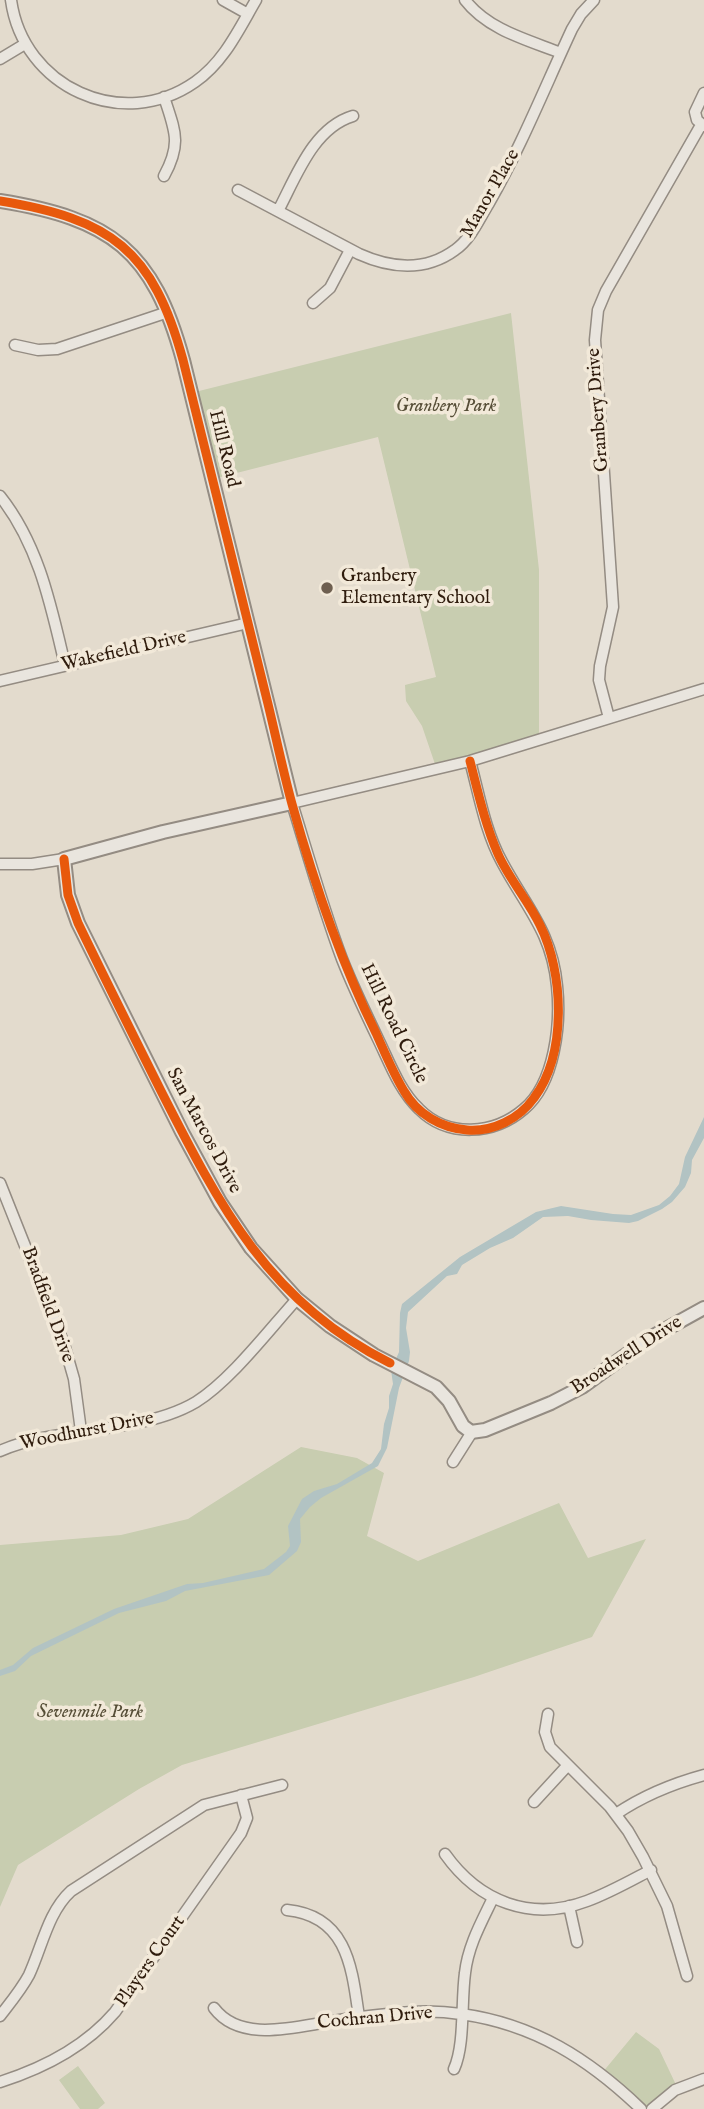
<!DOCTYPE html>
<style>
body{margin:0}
canvas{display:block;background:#e3dbcd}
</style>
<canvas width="704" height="2109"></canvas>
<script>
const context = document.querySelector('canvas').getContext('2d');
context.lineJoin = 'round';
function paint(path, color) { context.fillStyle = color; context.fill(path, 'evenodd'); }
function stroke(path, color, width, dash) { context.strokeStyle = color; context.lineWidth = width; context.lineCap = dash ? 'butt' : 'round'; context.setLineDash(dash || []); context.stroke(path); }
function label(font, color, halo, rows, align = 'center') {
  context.font = font + ' "IM FELL English",serif'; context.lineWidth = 7; context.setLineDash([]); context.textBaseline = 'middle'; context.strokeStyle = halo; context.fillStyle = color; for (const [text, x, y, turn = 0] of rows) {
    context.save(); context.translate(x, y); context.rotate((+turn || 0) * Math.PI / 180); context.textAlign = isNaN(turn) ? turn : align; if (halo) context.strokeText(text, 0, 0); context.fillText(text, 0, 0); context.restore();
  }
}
paint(new Path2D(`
 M511,313L539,570V740L437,770L422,726L406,701L405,685L436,677L378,437L213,479L191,393Z
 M301,1447L357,1458L384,1473L367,1536L418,1561L559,1503L588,1558L646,1539L592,1637L474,1677L182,1765L139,1789L18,1865L0,1907V1545L121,1535L188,1519Z
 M636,2032L659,2049L678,2089L652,2109H641L602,2073Z
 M78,2066L105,2103L98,2109H80L59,2080Z`), '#c8cdb0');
paint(new Path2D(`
 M704,1117V1138L692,1160L691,1173L685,1187L672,1202L662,1209L638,1221L629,1223L591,1220L568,1216L543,1217L513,1238L490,1248L462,1265L457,1274L447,1276L408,1312L406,1328L410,1352L409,1361L399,1388L387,1448L378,1466L321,1498L310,1507L300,1519L301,1542L297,1551L269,1575L185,1591L166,1601L119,1613L31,1656L15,1671L0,1676V1670L13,1665L33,1648L114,1609L187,1584L203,1583L264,1569L286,1552L290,1546L288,1526L302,1499L314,1491L337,1484L372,1463L381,1449L384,1424L389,1408V1396L393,1384L391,1370L399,1352L400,1313L402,1304L460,1257L536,1212L561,1206L613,1214L631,1215L659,1205L670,1196L679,1184L685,1157Z`), '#b2c3c3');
const minor = new Path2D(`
 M11,0C23,87 122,133 195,82C224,62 239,29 256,0
 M223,0L248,14
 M465,0C488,30 528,40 561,53
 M0,59L25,44
 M704,93L695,112L697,120L704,126
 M164,97C175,131 182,143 164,176
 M238,190L359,254C390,268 425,272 455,250C471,239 479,219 489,203C521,147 545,87 572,29L581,14L594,0
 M278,211C296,177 313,128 353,116
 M313,303L330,288L350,250
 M15,345L38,350L57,349L168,312
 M0,496C39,545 51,606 65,665
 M0,681L248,623
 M609,718L599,680L600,666L613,607L595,340L598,310L606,291L701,125
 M470,761C479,794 485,831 502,862C526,907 552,932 557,986C561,1024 555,1083 524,1109C494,1135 448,1138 419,1109C400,1091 390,1064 379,1041C366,1014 353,987 342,959C323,908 308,855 292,803L470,761L704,689
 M0,864H32L64,859
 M0,1183L64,1344L74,1379L81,1431
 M0,1451C42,1433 87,1433 131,1424C153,1420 176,1414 196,1402C231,1380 268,1331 297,1299
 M453,1462L472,1432
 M548,1714L545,1732L550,1747L610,1807L628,1831L643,1857L667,1906L687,1976
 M534,1802L568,1765
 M616,1814C644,1795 671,1784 704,1775
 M445,1854C479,1902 531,1922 587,1901C609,1893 630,1881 651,1870
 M569,1906L577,1942
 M287,1910C348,1916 352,1969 359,2017
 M214,2008C241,2044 297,2026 334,2021C355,2017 376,2015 398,2013C418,2011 441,2011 461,2014C534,2024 589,2059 641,2109
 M0,2016C10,2003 21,1990 29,1975C42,1947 48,1912 71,1891L204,1805L282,1785
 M454,2069C465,2045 461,2002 465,1973C468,1946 481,1923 493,1898
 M0,2082C44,2068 85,2047 115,2012L241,1833L247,1818L241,1795
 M652,2109L675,2090L704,2079`);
const tertiary = new Path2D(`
 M0,201C111,219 153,250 183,360L292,803L163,832L64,859L68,895L78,923L182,1132L220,1202L251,1248L297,1299L330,1326L374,1355L436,1387L449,1401L463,1426L471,1432L485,1430L551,1403L582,1387L648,1339L704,1308`);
stroke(minor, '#948c83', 13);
stroke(tertiary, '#948c83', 16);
stroke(minor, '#e9e5de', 10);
stroke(tertiary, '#e9e5de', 12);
stroke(new Path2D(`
 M0,201C111,219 153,250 183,360C211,475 240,589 268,704C276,737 283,771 292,804C314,883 340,960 376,1033C385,1053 393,1073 404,1091C417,1114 441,1128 467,1130C493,1132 519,1119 534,1098C567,1054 564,973 540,925C528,900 509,879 498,854C485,824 478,792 470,761
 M64,859L68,895L78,923C105,979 133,1035 161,1091C219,1205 269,1303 390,1363`), '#e8590c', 9);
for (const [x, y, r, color] of [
 [327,588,7,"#6e5f50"]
]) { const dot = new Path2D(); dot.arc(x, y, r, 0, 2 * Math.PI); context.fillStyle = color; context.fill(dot); stroke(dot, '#f2e9d9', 2.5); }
label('19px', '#2f1c0d', '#f2e9d9', [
 ["Manor Place",491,194,-60],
 ["Granbery Drive",599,410,-94],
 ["Hill Road",223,449,76],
 ["Wakefield Drive",124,652,-13],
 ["Hill Road Circle",393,1024,64],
 ["San Marcos Drive",203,1131,62],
 ["Bradfield Drive",47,1305,70],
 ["Broadwell Drive",627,1356,-33],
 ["Woodhurst Drive",87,1432,-11],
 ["Players Court",151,1962,-55],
 ["Cochran Drive",375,2019,-5]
]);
label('italic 19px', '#564e37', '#f2e9d9', [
 ["Granbery Park",446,407],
 ["Sevenmile Park",90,1713]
]);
label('19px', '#2f1c0d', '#f2e9d9', [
 ["Granbery",341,577],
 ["Elementary School",341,599]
], 'left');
</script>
